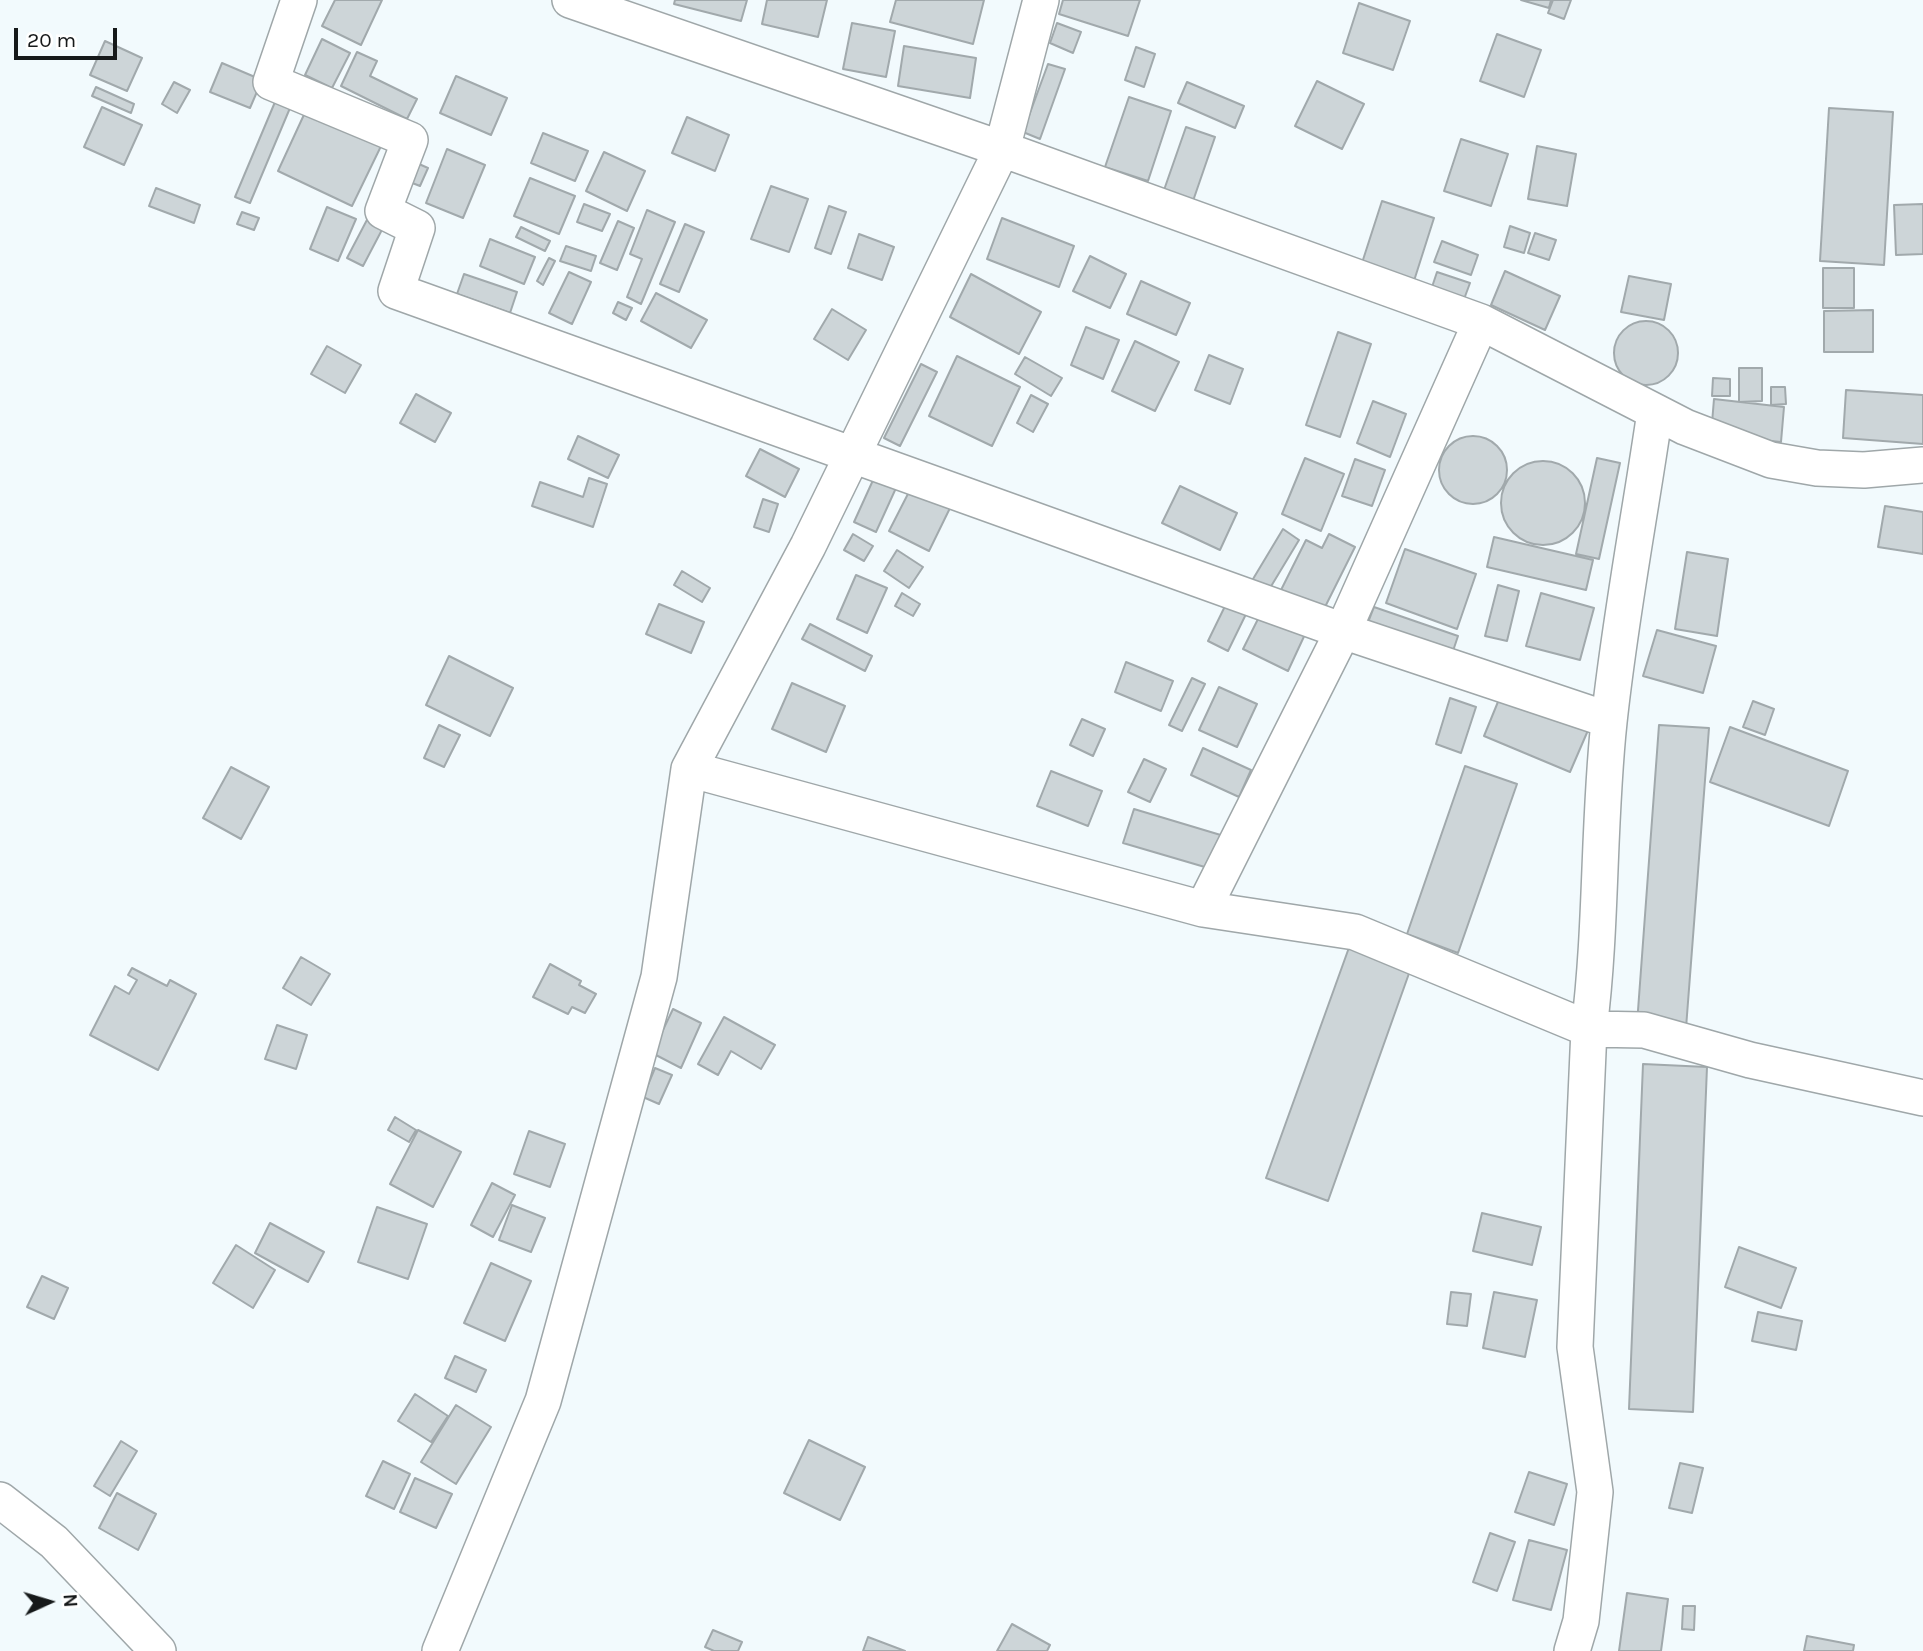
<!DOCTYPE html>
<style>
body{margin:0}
#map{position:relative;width:1923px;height:1651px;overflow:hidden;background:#f2fafd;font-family:Karla,sans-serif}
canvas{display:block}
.north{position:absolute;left:14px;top:1567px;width:70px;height:70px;-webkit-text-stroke:5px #fff;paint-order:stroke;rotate:86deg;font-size:19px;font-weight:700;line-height:28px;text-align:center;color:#16191a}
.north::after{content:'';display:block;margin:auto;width:24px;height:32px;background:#16191a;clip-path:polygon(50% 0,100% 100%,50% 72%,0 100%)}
.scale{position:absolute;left:14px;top:28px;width:103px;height:32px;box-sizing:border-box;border:4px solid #16191a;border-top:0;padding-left:9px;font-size:21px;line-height:24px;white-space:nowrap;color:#16191a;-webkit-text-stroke:5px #fff;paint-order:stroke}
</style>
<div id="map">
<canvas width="1923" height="1651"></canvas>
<div class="north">N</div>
<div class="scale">20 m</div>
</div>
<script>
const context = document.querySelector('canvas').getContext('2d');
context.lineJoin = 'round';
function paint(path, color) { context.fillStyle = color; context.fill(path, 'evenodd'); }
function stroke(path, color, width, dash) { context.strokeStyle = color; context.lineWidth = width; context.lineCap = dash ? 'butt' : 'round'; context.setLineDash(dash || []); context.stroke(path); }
const building = new Path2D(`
 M335,0H382L361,45L322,26Z
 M675,0H747L741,21L674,4Z
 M767,0H827L818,37L762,24Z
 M896,0H984L973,44L890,22Z
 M1063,0H1140L1128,36L1059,14Z
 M1521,0H1551L1549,8Z
 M1553,0H1571L1564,19L1548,13Z
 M1359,3L1410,21L1393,70L1343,53Z
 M852,23L895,31L886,77L843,69Z
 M1057,23L1081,32L1073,53L1050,43Z
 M1497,34L1541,50L1524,97L1480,81Z
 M322,39L350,53L332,88L305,75Z
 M105,41L142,58L127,91L90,75Z
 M904,46L976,58L970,98L898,86Z
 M1136,47L1155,54L1144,87L1125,80Z
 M357,52L377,61L370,76L417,99L407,119L341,86Z
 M222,63L262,80L250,108L210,92Z
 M1048,64L1065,69L1040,139L1023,132Z
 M456,76L507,98L491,135L440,113Z
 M1317,81L1364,104L1342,149L1295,126Z
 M174,82L190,90L177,113L162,104Z
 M1187,82L1244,106L1235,128L1178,103Z
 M96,87L134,104L131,113L92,96Z
 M1129,97L1171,111L1148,181L1105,167Z
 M275,102L290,108L250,203L235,197Z
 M308,106L383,142L352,206L278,171Z
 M102,107L142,125L124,165L84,147Z
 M1829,108L1893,112L1884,265L1820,261Z
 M687,117L729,135L715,171L672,153Z
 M1186,127L1215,137L1193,201L1164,190Z
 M543,133L588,151L575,181L531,163Z
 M1461,139L1508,154L1491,206L1444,191Z
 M1537,146L1576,154L1567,206L1528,199Z
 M447,149L485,165L463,218L426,203Z
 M604,152L645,171L627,211L586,191Z
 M410,160L428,168L420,186L402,179Z
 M530,178L575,196L559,234L514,216Z
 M771,186L808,199L789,252L751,239Z
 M156,188L200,205L194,223L149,206Z
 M1382,201L1434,218L1413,284L1361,266Z
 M584,204L610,214L602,231L577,222Z
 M1923,204V254L1896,255L1894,205Z
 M829,206L846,212L831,254L815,248Z
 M327,207L356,219L338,261L310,249Z
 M647,210L675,222L641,304L627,297L642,259L630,254Z
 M242,212L259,218L254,230L237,224Z
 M369,216L385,224L363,266L347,258Z
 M1002,218L1074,246L1059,287L987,259Z
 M618,221L634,228L617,270L600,263Z
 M685,224L704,232L679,292L660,284Z
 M1510,226L1530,233L1524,253L1504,247Z
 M521,227L550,241L545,251L516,237Z
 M1535,233L1556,240L1549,260L1528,253Z
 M859,234L894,247L882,280L848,268Z
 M490,239L535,257L524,284L480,266Z
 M1442,241L1478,255L1471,275L1434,262Z
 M566,246L596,256L591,271L560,261Z
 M1090,256L1126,274L1110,308L1073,291Z
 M549,258L555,261L543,285L537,281Z
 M1823,268H1854V308H1823Z
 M1505,271L1560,296L1545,330L1491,305Z
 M569,272L591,282L572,324L549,313Z
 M1437,272L1470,283L1460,310L1428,299Z
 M464,274L517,292L510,313L457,294Z
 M971,274L1041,312L1019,354L950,317Z
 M1629,276L1671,284L1664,320L1621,312Z
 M1141,281L1190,303L1176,335L1127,314Z
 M656,293L707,320L691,348L641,321Z
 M618,302L632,308L626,320L613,313Z
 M832,309L866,330L848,360L814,339Z
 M1873,310V352H1824V311Z
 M1614 353a32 32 0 1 1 64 0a32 32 0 1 1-64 0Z
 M1086,327L1119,340L1103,379L1071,365Z
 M1338,332L1371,344L1340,437L1306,425Z
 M1135,341L1179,362L1155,411L1112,391Z
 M327,346L361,365L345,393L311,374Z
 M1209,355L1243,369L1230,404L1195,390Z
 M957,356L1020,387L992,446L929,416Z
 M1025,357L1062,378L1051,396L1015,374Z
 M921,364L937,372L900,446L884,438Z
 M1739,368H1762V401L1739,402Z
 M1713,378L1730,379V396H1712Z
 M1771,387H1785L1786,404L1771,405Z
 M1846,390L1923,395V444L1843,438Z
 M416,394L451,413L435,442L400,423Z
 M1031,395L1048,404L1033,432L1017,423Z
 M1714,399L1784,407L1781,442L1711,435Z
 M1373,401L1406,414L1390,457L1357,443Z
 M578,436L619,455L608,478L568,459Z
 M1439 470a34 34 0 1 1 68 0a34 34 0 1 1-68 0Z
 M760,449L799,469L785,497L746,476Z
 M1305,458L1344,474L1321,531L1282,514Z
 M1597,458L1620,463L1599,559L1576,554Z
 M1355,459L1385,470L1372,506L1342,496Z
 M1501 503a42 42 0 1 1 84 0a42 42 0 1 1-84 0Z
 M589,478L607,484L593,527L532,506L540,482L583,497Z
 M874,478L896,488L876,532L854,522Z
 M912,486L951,506L929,551L889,531Z
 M1180,486L1237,513L1220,550L1162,523Z
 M763,499L778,504L769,532L754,527Z
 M1885,506L1923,512V554L1878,547Z
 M1283,529L1299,540L1267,593L1250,584Z
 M853,534L873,546L864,561L844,550Z
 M1329,534L1355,547L1322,613L1280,592L1306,540L1322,548Z
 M1494,537L1593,560L1586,590L1487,567Z
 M1405,549L1476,574L1457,629L1386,603Z
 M897,550L923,567L909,588L884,571Z
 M1687,552L1728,559L1717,636L1675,629Z
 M682,571L710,588L702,602L674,585Z
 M856,575L887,588L867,633L837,619Z
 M1498,585L1519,591L1507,641L1485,636Z
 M902,593L920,604L913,616L895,606Z
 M1541,593L1594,608L1580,660L1526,646Z
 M1228,600L1248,610L1228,651L1208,641Z
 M659,604L704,622L691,653L646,634Z
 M1374,607L1458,636L1449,663L1364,633Z
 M1263,609L1307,630L1288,671L1243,649Z
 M810,624L872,656L865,671L802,639Z
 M1657,630L1716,646L1703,693L1643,676Z
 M449,656L513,688L490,736L426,705Z
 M1126,662L1173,681L1161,711L1115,692Z
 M1192,678L1205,684L1182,731L1169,725Z
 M792,683L845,706L826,752L772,729Z
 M1219,687L1257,704L1237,747L1199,730Z
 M1502,692L1589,728L1570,772L1484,736Z
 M1450,698L1476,707L1461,753L1436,744Z
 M1753,701L1774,709L1765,735L1743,727Z
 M1082,719L1105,729L1093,756L1070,745Z
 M439,725L460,735L444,767L424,758Z
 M1659,725L1709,728L1686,1028L1637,1024Z
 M1730,727L1848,771L1829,826L1710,782Z
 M1203,748L1251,770L1239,797L1191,775Z
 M1144,759L1166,769L1150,802L1128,792Z
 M1465,766L1517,784L1458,953L1407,934Z
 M231,767L269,787L241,839L203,818Z
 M1051,771L1102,791L1088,826L1037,806Z
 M1134,809L1224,836L1215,870L1123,843Z
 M1351,942L1412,965L1328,1201L1266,1178Z
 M301,957L330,974L311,1005L283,988Z
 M550,964L581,981L579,985L596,994L585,1013L572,1007L568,1014L533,997Z
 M132,968L167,986L170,980L196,994L158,1070L90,1035L115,986L129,994L137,980L128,975Z
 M673,1009L701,1023L681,1068L652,1053Z
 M724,1017L775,1045L761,1069L731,1051L718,1075L698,1064Z
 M277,1025L307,1035L296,1069L265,1059Z
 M1643,1064L1707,1067L1693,1412L1629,1409Z
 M655,1068L672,1075L659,1104L643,1097Z
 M395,1117L416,1130L409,1142L388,1130Z
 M418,1130L461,1152L433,1207L390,1184Z
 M529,1131L565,1144L550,1187L514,1174Z
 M492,1183L515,1195L493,1237L471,1225Z
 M512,1205L545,1218L531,1252L499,1240Z
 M377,1207L427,1224L408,1279L358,1262Z
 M1482,1213L1541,1227L1532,1265L1473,1251Z
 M270,1223L324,1252L308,1282L255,1253Z
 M236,1245L275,1270L253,1308L213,1283Z
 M1739,1247L1796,1268L1781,1308L1725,1287Z
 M491,1263L531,1281L505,1341L464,1323Z
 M42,1276L68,1288L54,1319L27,1307Z
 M1451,1292L1471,1294L1467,1326L1447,1324Z
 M1494,1292L1537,1300L1525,1357L1483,1348Z
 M1758,1312L1802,1321L1796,1350L1752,1341Z
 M455,1356L486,1370L476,1392L445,1378Z
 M415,1394L448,1416L431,1442L398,1421Z
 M456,1405L491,1427L456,1484L421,1462Z
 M809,1440L865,1467L840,1520L784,1493Z
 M121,1441L137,1451L110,1496L94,1486Z
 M383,1461L410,1474L394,1509L366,1496Z
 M1680,1463L1703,1468L1692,1513L1669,1508Z
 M1529,1472L1567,1484L1554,1525L1515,1512Z
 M415,1478L452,1494L436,1528L400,1512Z
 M117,1493L156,1514L138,1550L99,1528Z
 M1490,1533L1515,1542L1497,1591L1473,1582Z
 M1529,1540L1567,1550L1551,1610L1513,1600Z
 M1627,1593L1668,1599L1661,1651H1619Z
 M1683,1606H1695L1694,1630L1682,1629Z
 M1012,1624L1050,1645L1047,1651H997Z
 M713,1630L742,1642L738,1651H714L705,1647Z
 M1807,1636L1854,1645L1853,1651H1804Z
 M868,1637L905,1651H863Z`);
paint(building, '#cdd5d8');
stroke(building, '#a1a9ac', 2);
const street = new Path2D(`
 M299,0L271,82L410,140L383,211L417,228L396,291L1343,631L1609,720
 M570,0L1002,149L1481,322L1685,427L1771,460L1817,468L1864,470L1923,465
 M1655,412C1640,515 1620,618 1609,722C1598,824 1602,927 1589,1029L1644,1030L1750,1060L1923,1098
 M689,769L1203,909L1355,932L1589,1029L1575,1347L1595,1492L1581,1621L1572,1651
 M1203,909L1343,631L1481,322
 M0,1500L54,1542L158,1651
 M440,1651L543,1401L659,977L689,769L808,546L1002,149L1041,0`);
stroke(street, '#9fa7a9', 38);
stroke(street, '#fff', 35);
</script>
